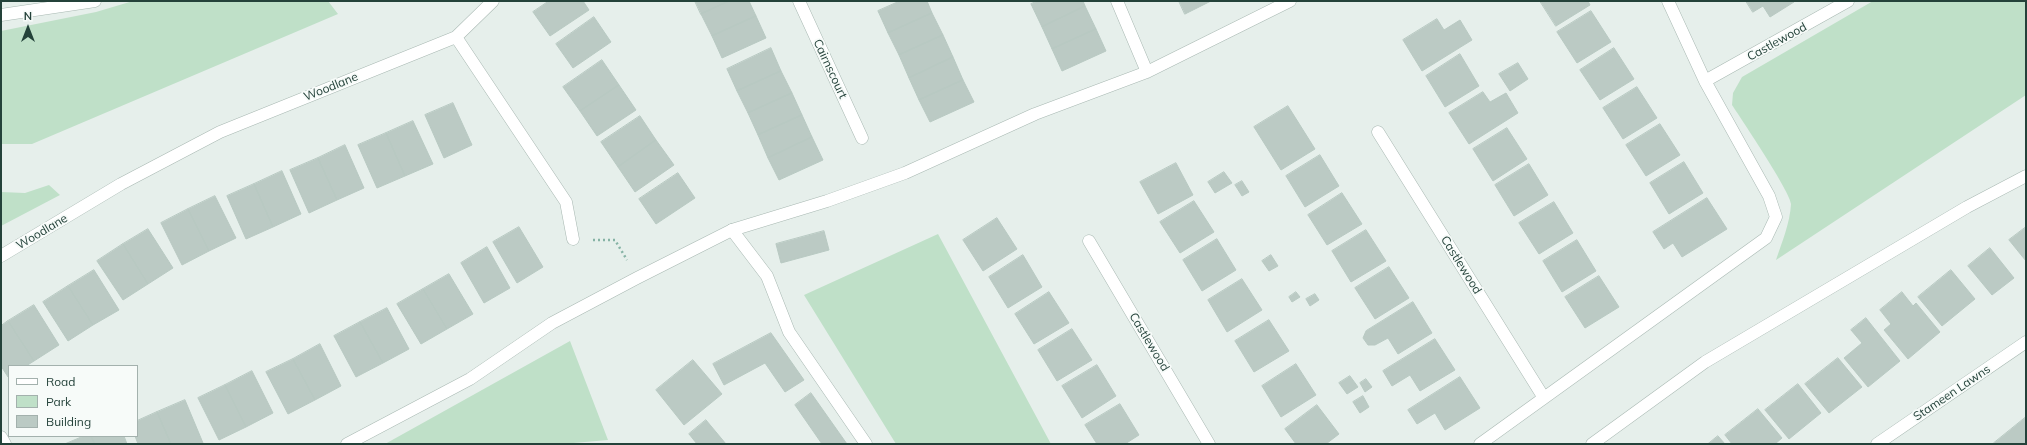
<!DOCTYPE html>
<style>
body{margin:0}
#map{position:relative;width:2027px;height:445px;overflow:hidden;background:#e6efeb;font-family:Mulish,sans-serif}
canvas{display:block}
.frame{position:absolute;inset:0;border:2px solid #24423a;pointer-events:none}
.legend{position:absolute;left:8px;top:365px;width:130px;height:72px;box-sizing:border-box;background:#f7fbf9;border:1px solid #a3b1ad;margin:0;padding:5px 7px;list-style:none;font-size:12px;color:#24423a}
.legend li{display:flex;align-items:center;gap:8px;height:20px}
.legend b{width:20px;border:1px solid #a3b1ad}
.north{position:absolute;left:8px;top:8px;width:40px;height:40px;-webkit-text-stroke:3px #f7fbf9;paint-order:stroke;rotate:0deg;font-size:11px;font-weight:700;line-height:16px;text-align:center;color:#24423a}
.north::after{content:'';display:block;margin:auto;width:14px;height:18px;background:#24423a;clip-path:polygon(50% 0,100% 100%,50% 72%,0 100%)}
</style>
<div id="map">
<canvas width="2027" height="445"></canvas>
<div class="frame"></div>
<ul class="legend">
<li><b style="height:5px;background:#fff"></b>Road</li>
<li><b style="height:11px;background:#bfe0c8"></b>Park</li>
<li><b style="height:11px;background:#bbcac4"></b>Building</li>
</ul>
<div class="north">N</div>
</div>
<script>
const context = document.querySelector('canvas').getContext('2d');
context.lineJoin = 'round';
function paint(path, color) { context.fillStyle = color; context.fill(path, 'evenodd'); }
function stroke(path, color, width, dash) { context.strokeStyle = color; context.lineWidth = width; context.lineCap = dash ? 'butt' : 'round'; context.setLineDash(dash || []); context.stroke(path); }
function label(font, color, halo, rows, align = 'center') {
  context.font = font + ' Mulish,sans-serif'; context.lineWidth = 3.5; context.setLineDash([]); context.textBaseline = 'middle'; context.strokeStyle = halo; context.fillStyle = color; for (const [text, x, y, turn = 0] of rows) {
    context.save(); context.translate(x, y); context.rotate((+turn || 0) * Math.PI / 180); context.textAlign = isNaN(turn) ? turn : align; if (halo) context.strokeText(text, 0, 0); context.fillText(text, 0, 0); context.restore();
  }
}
paint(new Path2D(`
 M133,1H328L338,14L32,144H1V31L96,12Z
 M1873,1H2026V95L1776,260C1782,242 1790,223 1791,204C1791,193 1742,120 1732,105L1733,93L1742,77Z
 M49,185L60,195L1,226V192L25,193Z
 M938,234L1051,444H896L804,295Z
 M570,341L608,440L562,444H385Z`), '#bfe0c8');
const building = new Path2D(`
 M549,1H583L589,10L550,36L533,12Z
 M695,1H729L701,14Z
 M729,1H749L756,16L712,36L701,14Z
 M900,1H927L932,13L888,33L878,11Z
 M1038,1H1083L1085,6L1042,27L1031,4Z
 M1179,1H1211L1185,14Z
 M1540,1H1588L1590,5L1556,26Z
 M1746,1H1793L1794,2L1770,17L1763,6L1753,12Z
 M1085,6L1096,29L1052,49L1042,27Z
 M1591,11L1611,42L1577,63L1557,32Z
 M932,13L943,35L899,55L888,33Z
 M756,16L766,38L722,58L712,36Z
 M594,17L611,42L573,68L556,44Z
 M1437,19L1444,30L1460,20L1472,40L1422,71L1403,40Z
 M1096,29L1106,51L1062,71L1052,49Z
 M943,35L953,57L909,78L899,55Z
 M771,48L781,71L737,91L727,69Z
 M1614,48L1634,79L1600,100L1580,70Z
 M1460,54L1479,86L1445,107L1426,76Z
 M953,57L963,80L919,100L909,78Z
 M602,60L619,85L580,111L563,87Z
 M1518,63L1528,79L1510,91L1499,74Z
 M781,71L792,93L748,113L737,91Z
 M963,80L974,102L930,122L919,100Z
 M619,85L636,110L597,136L580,111Z
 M1637,87L1657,118L1623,139L1603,108Z
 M1483,92L1490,102L1506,93L1518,113L1469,144L1449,113Z
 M792,93L802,115L758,135L748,113Z
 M453,103L472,145L444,158L425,115Z
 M1288,106L1315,149L1281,170L1254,127Z
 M802,115L812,137L768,158L758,135Z
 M640,116L656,140L618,167L601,142Z
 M413,121L433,164L405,176L386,133Z
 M1660,124L1680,155L1646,176L1626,145Z
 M1507,128L1527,159L1493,181L1473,149Z
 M386,133L405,176L377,188L358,145Z
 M812,137L823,160L779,180L768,158Z
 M656,140L674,165L635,192L618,167Z
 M345,145L364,188L337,200L318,158Z
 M1320,155L1339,186L1305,207L1286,176Z
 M318,158L337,200L309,213L290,170Z
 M1684,162L1703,193L1669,214L1650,183Z
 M1176,163L1193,195L1158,214L1140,182Z
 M1529,164L1548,195L1514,216L1495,185Z
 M282,171L301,214L273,227L254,184Z
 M1224,172L1232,183L1215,193L1208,182Z
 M678,173L695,198L656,224L639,199Z
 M1242,181L1249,192L1242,196L1235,185Z
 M254,184L273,227L246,239L227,196Z
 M1342,193L1362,224L1327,245L1308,215Z
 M215,196L236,238L209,251L188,209Z
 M1707,198L1727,229L1682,257L1673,243L1664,249L1653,232Z
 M1194,201L1214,232L1180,253L1160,222Z
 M1554,202L1573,233L1539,254L1519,223Z
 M188,209L209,251L182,265L161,223Z
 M997,218L1017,249L983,271L963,240Z
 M519,227L543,267L517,283L493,242Z
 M2026,227V261L2009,240Z
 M148,229L173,268L148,284L123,244Z
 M1366,230L1386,261L1351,282L1332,251Z
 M824,231L829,250L781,263L776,244Z
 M1217,239L1236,270L1202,291L1183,260Z
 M1577,240L1596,271L1562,292L1543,261Z
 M123,244L148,284L123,300L97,261Z
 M487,247L510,288L484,303L461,263Z
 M1990,248L2014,278L1992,295L1968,266Z
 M1023,255L1042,287L1008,308L989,277Z
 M1271,255L1278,266L1269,271L1262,261Z
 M1389,267L1409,298L1375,319L1355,288Z
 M94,270L119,310L93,325L68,286Z
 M1951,270L1975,299L1942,326L1918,297Z
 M449,274L473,314L447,329L423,289Z
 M1599,276L1619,307L1585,328L1565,297Z
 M1242,279L1262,310L1227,332L1208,300Z
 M68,286L93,325L68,341L43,302Z
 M423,289L447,329L421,344L397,304Z
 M1049,292L1069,323L1034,344L1015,314Z
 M1296,292L1300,297L1292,302L1289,297Z
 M1902,292L1913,306L1916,303L1940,332L1908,359L1884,330L1891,324L1880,310Z
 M1315,294L1319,300L1310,306L1306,299Z
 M1413,302L1432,333L1398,354L1388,338L1375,345H1368L1363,338L1366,331Z
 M34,305L59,345L34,361L8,321Z
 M387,308L409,349L383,363L360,322Z
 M1866,318L1900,361L1868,387L1844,358L1862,343L1851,330Z
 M1269,320L1289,351L1254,372L1235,341Z
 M8,321L34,361L26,366H9L8,377L1,366V326Z
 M360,322L383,363L356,377L334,336Z
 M1072,329L1092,360L1057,381L1038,350Z
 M771,333L804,380L785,392L765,363L724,385L713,364Z
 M1435,339L1455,370L1420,391L1410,375L1392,386L1383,371Z
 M320,344L341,386L315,400L293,359Z
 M1838,358L1862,387L1829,413L1805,384Z
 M293,359L315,400L288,414L266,372Z
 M693,360L722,394L684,425L656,390Z
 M1296,364L1316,395L1281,417L1262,386Z
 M1097,365L1116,396L1082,418L1062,386Z
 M252,371L273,413L246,427L225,385Z
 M1350,376L1358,387L1347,394L1339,383Z
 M1460,377L1480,408L1445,430L1435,413L1417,424L1408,410Z
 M1366,379L1372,387L1365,392L1360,383Z
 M1798,384L1821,413L1789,439L1765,410Z
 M225,385L246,427L219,440L198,398Z
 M811,393L847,444H822L795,405Z
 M1363,396L1369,407L1360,413L1353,402Z
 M185,400L203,443L202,444H171L157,412Z
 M1120,404L1139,435L1125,444H1097L1085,425Z
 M1317,405L1339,434L1326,444H1296L1285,429Z
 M1758,409L1782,438L1775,444H1732L1725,435Z
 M157,412L171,444H138L135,436H137V421Z
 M2026,417V444H1995L1994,443Z
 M706,420L726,444H697L689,434Z
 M84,436H91L95,444H65Z
 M91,436H124L127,444H95Z
 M1718,436L1725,444H1708Z`);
paint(building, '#bbcac4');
stroke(building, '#b8c9c2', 1);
const service = new Path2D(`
 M732,230L767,276L789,332L866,444
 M1592,444L1705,362L1967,207L2026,176`);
const minor = new Path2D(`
 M799,1L862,138
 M1117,1L1147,72
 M1,15L95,1
 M456,37L566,202L573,239
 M1705,81L1848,1
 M1378,132L1544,398
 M1089,241L1209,444
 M1,256L121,184L220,132L456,37L493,1
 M1,437L5,444
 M347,444L470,379L552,323L637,278L732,230L827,201L905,173L1035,114L1147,72L1290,1
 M1480,444L1766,238L1776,217L1769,196L1705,81L1668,1
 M1877,444L2026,342`);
stroke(service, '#a8b8b2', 13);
stroke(minor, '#a8b8b2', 13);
stroke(new Path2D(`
 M593,240H615L627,260`), '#86b3a5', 2.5, [2, 3]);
stroke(service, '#fff', 12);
stroke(minor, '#fff', 12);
label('12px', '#24423a', '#f7fbf9', [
 ["Castlewood",1777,42,-29],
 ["Cairnscourt",830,69,65],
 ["Woodlane",331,87,-22],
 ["Woodlane",42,232,-31],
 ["Castlewood",1461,265,58],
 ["Castlewood",1149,342,59],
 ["Stameen Lawns",1952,393,-34]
]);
</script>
